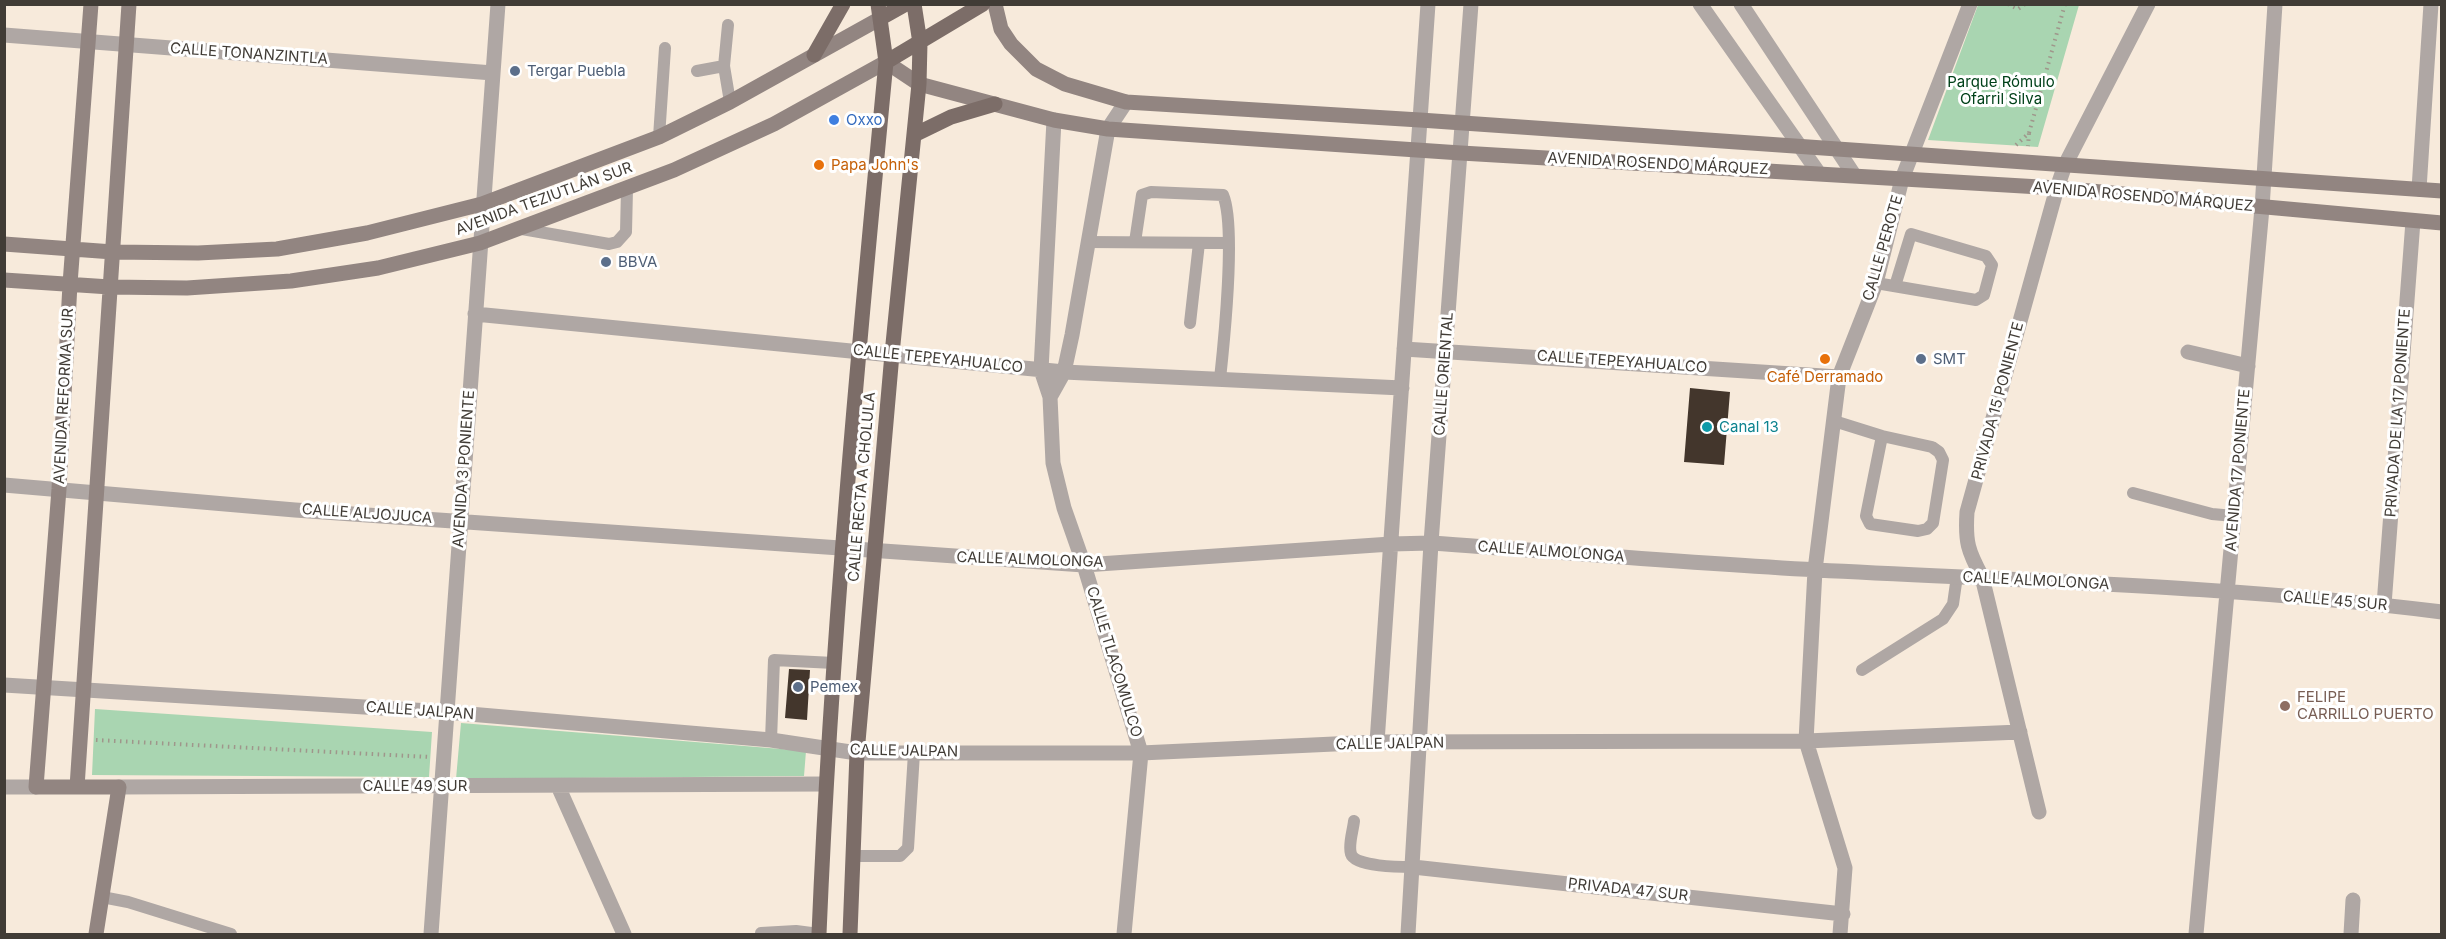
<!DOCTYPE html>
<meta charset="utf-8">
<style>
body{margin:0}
#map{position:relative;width:2446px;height:939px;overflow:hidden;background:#f7eadb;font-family:Inter,sans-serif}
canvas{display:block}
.frame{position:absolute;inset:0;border:6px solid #413c36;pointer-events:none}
</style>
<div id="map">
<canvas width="2446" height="939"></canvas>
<div class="frame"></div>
</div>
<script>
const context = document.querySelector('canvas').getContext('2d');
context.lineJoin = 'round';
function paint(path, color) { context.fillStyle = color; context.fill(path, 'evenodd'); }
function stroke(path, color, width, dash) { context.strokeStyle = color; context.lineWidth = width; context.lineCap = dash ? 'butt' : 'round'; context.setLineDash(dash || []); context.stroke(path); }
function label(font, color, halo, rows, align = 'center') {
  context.font = font + ' Inter,sans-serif'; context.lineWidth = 6; context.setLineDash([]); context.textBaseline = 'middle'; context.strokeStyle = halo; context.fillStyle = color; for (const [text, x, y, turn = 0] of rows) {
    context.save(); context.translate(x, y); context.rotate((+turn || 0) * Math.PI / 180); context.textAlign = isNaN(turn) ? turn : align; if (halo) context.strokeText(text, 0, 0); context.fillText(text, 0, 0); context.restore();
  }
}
paint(new Path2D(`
 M1978,5H2079L2038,147L1928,140Z
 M95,709L432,732L429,777L92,775Z
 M461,723L806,751L804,776L456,779Z`), '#a9d5b1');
paint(new Path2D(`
 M1690,388L1730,392L1724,465L1684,462Z
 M789,669L810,670L807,720L785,718Z`), '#43362c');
stroke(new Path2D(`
 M2008,4L2018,9L2025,4
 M2029,133L2065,4
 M2016,145L2029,133L2028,146
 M96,740L430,757`), '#9f968b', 4, [1.5, 4.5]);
stroke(new Path2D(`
 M724,66L728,25
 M697,71L724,66L730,102
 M659,137L665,48
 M522,229L609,244L617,242L626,232L627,189
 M1088,242L1229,243
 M1135,242L1142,195L1151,192L1223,195C1236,225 1224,342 1220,379
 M1876,283L1976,300L1984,295L1992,265L1986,256L1911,234L1895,286
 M1190,323L1199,243
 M1834,421L1882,436L1932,447L1939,452L1943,460L1933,523L1927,529L1918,531L1870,524L1866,516L1882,436
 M2133,493L2212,514L2234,516
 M1862,670L1943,619L1953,604L1957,576
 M771,740L774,660L834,663
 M1354,821C1353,831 1348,845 1351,854C1355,867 1401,867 1413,867
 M853,856H900L908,848L914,753
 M102,897L128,902L231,934
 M761,933L796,931L819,934`), '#afa7a4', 12);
stroke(new Path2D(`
 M1700,4L1818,172
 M1741,4L1854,175
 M4,35L493,73
 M1054,120L1041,370L1050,397L1053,463L1064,508L1084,565L1141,753L1124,934
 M2419,189L2431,4
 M475,314L1064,372L1402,388
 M1404,349L1839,377
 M2188,352L2248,366
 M1050,397L1064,372L1072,335L1108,129L1126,102
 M4,485L295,510L1084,565L1391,544L1431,543C1560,552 1688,563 1817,570C2025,581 2235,586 2442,612
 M2384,605L2413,221
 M4,685L446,712L771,740L857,753H1141L1377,742L1806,741L2020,732
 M1377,742L1428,4
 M558,786L624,934
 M4,787H36
 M119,787L825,784
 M2039,812L1982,577C1968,551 1965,542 1967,512L2057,188L2065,165L2148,4
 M1413,867L1843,914
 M431,934L498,4
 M1408,934L1431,543L1471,4
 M1840,934L1845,868L1806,741L1815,570L1839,377L1876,283L1902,179L1970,4
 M2196,934L2262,208L2275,4
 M2351,934L2353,900`), '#afa7a4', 15);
stroke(new Path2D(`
 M91,4L70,284L59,489L36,787H119L96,934
 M995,4L1001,29L1011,44L1036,69L1065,84L1126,102L1420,120L2442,191
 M4,244L113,252L198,253L277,249L367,233L482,204L659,137L730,102L881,18
 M4,280L110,287L187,288L291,281L378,268L480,243L674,170L774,124L886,62L919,84L1054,120L1108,129L1461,153L2057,188L2442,223
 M77,787L129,4`), '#928581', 15);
stroke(new Path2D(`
 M881,18L906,4
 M814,55L843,4
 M886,62L983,4
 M914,135L951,117L995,104
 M819,934C831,643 858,353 886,62L878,4
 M850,934L857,753L892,354L919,84L920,43L914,4`), '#7c6d68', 15);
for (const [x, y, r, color] of [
 [515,71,6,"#5c6f8a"],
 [834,120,6,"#3f7fe0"],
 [819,165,6,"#e8710a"],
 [606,262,6,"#5c6f8a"],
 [1825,359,6,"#e8710a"],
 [1921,359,6,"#5c6f8a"],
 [1707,427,6,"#0f9aa8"],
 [798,687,6,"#5c6f8a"],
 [2285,706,6,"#8d6e63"]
]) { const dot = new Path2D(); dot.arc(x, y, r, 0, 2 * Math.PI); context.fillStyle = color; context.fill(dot); stroke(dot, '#fff', 2); }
label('15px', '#413c36', '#fff', [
 ["CALLE TONANZINTLA",249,54,4],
 ["AVENIDA ROSENDO MÁRQUEZ",1658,164,3],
 ["AVENIDA ROSENDO MÁRQUEZ",2143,197,5],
 ["AVENIDA TEZIUTLÁN SUR",544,199,-20],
 ["CALLE PEROTE",1883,248,-74],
 ["CALLE TEPEYAHUALCO",938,359,6],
 ["CALLE TEPEYAHUALCO",1622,362,4],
 ["CALLE ORIENTAL",1444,374,-86],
 ["AVENIDA REFORMA SUR",64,396,-87],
 ["PRIVADA 15 PONIENTE",1998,401,-75],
 ["PRIVADA DE LA 17 PONIENTE",2398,413,-86],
 ["AVENIDA 3 PONIENTE",464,469,-86],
 ["AVENIDA 17 PONIENTE",2238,470,-85],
 ["CALLE RECTA A CHOLULA",862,487,-85],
 ["CALLE ALJOJUCA",367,514,4],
 ["CALLE ALMOLONGA",1551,552,4],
 ["CALLE ALMOLONGA",1030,560,2],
 ["CALLE ALMOLONGA",2036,581,3],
 ["CALLE 45 SUR",2335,601,5],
 ["CALLE TLACOMULCO",1114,662,73],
 ["CALLE JALPAN",420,711,4],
 ["CALLE JALPAN",1390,744,-1],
 ["CALLE JALPAN",904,751,1],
 ["CALLE 49 SUR",415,786],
 ["PRIVADA 47 SUR",1628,890,6]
]);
label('15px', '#4e5e75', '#fff', [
 ["Tergar Puebla",527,71],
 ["BBVA",618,262],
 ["SMT",1933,359],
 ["Pemex",810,687]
], 'left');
label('15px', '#004119', '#fff', [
 ["Parque Rómulo",2001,82],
 ["Ofarril Silva",2001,99]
]);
label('15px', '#366cbe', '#fff', [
 ["Oxxo",846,120]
], 'left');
label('15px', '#c56008', '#fff', [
 ["Papa John's",831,165],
 ["Café Derramado",1825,377,"center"]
], 'left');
label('15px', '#0d838f', '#fff', [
 ["Canal 13",1719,427]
], 'left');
label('15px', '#785e54', '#fff', [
 ["FELIPE",2297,697],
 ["CARRILLO PUERTO",2297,714]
], 'left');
</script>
